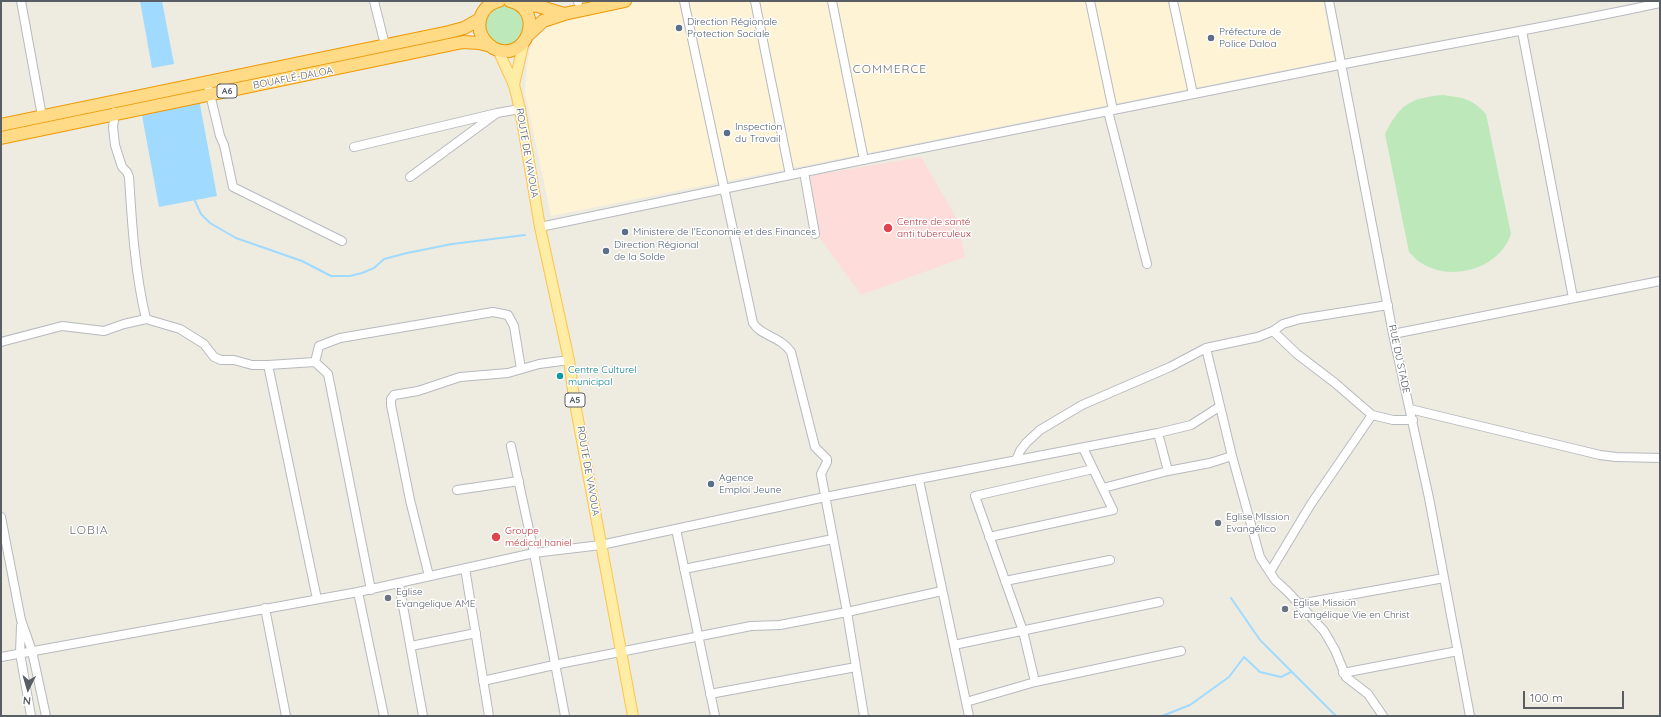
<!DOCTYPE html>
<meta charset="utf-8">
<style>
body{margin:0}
#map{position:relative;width:1661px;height:717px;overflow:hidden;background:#eeebe1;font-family:Quicksand,sans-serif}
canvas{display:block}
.frame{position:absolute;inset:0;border:2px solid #595e64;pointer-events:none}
.north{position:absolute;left:8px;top:669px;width:40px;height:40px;-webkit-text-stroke:3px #fff;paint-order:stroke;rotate:185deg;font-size:11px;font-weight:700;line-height:16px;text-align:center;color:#595e64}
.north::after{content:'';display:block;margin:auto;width:14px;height:18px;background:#595e64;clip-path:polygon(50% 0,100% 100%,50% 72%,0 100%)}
.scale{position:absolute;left:1523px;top:691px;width:101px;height:18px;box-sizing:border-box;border:2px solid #595e64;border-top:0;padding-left:5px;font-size:12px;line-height:14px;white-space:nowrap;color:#595e64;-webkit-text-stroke:3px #fff;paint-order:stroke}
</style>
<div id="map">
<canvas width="1661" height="717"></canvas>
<div class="frame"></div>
<div class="north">N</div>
<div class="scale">100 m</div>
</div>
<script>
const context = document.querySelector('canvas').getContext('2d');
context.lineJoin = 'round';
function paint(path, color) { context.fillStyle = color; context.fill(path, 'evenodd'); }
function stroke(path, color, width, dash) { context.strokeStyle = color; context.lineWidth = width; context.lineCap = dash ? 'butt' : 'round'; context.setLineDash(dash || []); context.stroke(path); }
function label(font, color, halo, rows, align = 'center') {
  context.font = font + ' Quicksand,sans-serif'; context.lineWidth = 3; context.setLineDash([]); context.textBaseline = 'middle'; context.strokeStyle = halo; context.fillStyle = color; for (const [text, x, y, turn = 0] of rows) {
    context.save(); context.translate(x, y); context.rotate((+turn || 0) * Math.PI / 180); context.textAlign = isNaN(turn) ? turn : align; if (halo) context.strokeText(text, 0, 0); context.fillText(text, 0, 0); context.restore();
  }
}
paint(new Path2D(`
 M591,1H1323L1334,60L551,216L525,92L528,58L532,43L540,34L550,26L562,21L594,14Z`), '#fff3d5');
paint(new Path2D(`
 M921,157L957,219L965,257L861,295L819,237L808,176Z`), '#fedcda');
paint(new Path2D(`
 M484 25a20 20 0 1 1 40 0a20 20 0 1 1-40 0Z
 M1443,95C1464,98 1471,98 1486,114L1511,234C1500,268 1453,282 1423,264C1418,262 1413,256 1409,252L1385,134C1400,104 1410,98 1443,95Z`), '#bde9ba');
paint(new Path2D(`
 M140,1H162L174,64L152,68Z
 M199,99L217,196L159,207L141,110Z`), '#a0dbff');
stroke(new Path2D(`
 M194,199L201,214L210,223L236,238L302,261L331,276H350L362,273L374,268L384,259L407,253L452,244L525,235
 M1231,598L1260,640L1336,716
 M1162,716L1190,705L1229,677L1244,657L1260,672L1281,677L1291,672`), '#a0dbff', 2);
const minor = new Path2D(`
 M21,1L42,116
 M374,1L385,45
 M578,1V2
 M684,1L753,323C761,336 780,336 791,352L815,447L827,459V462L821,474L847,612L864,716
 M755,1L790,175
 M832,1L864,160
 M1090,1L1113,110
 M1173,1L1193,94
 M1329,1L1393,334L1429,498L1470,716
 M1522,31L1573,298
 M209,90L220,136L224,145L233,187L342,241
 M1108,111L1147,264
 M115,112L113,127L115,145L122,167L127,172L129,177C132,225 135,273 146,319
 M354,147L497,113
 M804,172L815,234
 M410,177L497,113L520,109
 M540,227C806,171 1072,117 1339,65C1446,44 1553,26 1660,3
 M1273,331L1297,354L1335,383L1372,415L1393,420H1413
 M1393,334L1660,281
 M1,342L62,326L104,331L124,324L146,319L180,329L204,344L214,357L221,360H234L252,365H268L315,362L328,374L371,590
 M1206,348L1232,456L1260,557L1275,580L1288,592L1324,631L1335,650L1346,677L1368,694L1383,716
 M315,362L319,346L340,338L493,312L508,315L514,326L521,369
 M268,365L317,599
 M1410,409L1600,455L1616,457L1660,458
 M1158,433L1168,471
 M511,446L534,553L565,716
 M1016,460L1020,451L1026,443L1040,430L1082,405L1170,367L1206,348L1258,337L1273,331L1283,324L1300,319L1388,305
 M919,480L969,716
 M1103,488L1168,471L1210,463L1232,456
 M457,490L519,481
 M1,517L21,620L32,651L46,716
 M676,529L715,716
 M989,537L1113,510L1083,448
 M465,568L489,716
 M684,569L833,539
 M1270,572L1311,504L1372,415
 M429,576L410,500L391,405V399L394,395L418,391L460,377L508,373L539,364L569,360
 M1005,581L1110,560
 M399,584L423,716
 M358,592L384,716
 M1299,604L1444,578
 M265,608L286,716
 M21,626L20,653L31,716
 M954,645L1159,602
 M411,646L476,633
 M1,657L358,592L534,553L601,545L825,497L1158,433L1191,425L1219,407
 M1343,673L1458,651
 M483,681L554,665L751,626L780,625L847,612L942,591
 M1035,682L1023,631L975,496L1093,469
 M710,694L856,667
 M966,702L1035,682L1181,651`);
const major = new Path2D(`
 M498,50L514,85L520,109L540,227L569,360L574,398L633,716
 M514,85L524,41`);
const highway = new Path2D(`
 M499,1C485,4 477,17 480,31C482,38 487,44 493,48C526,65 547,10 510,1
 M518,4L538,6L564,14
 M528,35L543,21L564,14L625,1
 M1,125L449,32L464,28L480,19
 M1,138L463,42L479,43L491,46`);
stroke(minor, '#b6babf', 10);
stroke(major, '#ffc349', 12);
stroke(highway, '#ef9800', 14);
stroke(minor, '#fff', 8);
stroke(major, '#ffeca5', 10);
stroke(highway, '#ffda87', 12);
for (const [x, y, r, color] of [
 [679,28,4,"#5c6f8a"],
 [1211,38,4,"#5c6f8a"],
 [727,133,4,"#5c6f8a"],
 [888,228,5,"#e0444e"],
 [625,232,4,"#5c6f8a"],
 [606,251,4,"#5c6f8a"],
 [560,376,4,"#0f9aa8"],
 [711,484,4,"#5c6f8a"],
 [1218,523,4,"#6b7280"],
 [496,537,5,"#e0444e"],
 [388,598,4,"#6b7280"],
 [1285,609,4,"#6b7280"]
]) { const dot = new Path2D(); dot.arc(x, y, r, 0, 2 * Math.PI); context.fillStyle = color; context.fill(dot); stroke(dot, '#fff', 1.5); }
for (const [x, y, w] of [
 [227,91,20],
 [575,400,20]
]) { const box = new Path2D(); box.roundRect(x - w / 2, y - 7, w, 14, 3); context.fillStyle = '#fff'; context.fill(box); stroke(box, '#595e64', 1); }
label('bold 9px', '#595e64', null, [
 ["A6",227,91],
 ["A5",575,400]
]);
label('10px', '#4e5e75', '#fff', [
 ["Direction Régionale",687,22],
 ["Protection Sociale",687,34],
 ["Préfecture de",1219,32],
 ["Police Daloa",1219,44],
 ["Inspection",735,127],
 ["du Travail",735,139],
 ["Ministere de l'Economie et des Finances",633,232],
 ["Direction Régional",614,245],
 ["de la Solde",614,257],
 ["Agence",719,478],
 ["Emploi Jeune",719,490]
], 'left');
label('10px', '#595e64', '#fff', [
 ["BOUAFLÉ-DALOA",293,78,-11],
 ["ROUTE DE VAVOUA",527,153,80],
 ["RUE DU STADE",1399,359,78],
 ["ROUTE DE VAVOUA",588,471,80]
]);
label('10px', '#be3a42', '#fff', [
 ["Centre de santé",897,222],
 ["anti tuberculeux",897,234],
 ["Groupe",505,531],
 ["médical haniel",505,543]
], 'left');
label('10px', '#0d838f', '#fff', [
 ["Centre Culturel",568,370],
 ["municipal",568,382]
], 'left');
label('10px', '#5b616d', '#fff', [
 ["Eglise MIssion",1226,517],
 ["Evangélico",1226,529],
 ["Eglise",396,592],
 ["Evangelique AME",396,604],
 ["Eglise Mission",1293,603],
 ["Évangélique Vie en Christ",1293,615]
], 'left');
context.letterSpacing = '1px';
label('12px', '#6a7176', '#fff', [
 ["COMMERCE",890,69],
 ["LOBIA",89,530]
]);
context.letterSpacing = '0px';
</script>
